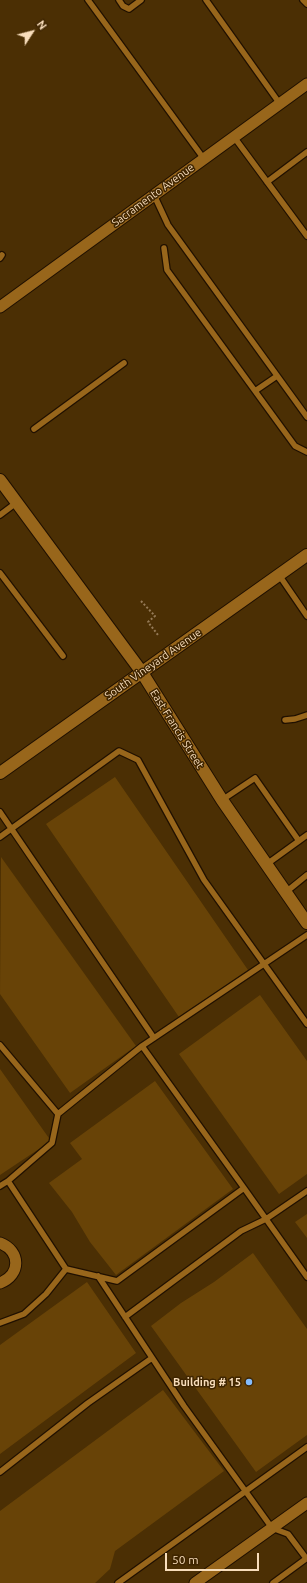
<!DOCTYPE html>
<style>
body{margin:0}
#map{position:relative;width:307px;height:1583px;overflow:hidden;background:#3f2500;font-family:Ubuntu,sans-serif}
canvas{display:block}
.north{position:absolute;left:12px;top:12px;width:40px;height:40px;-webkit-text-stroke:3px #3f2500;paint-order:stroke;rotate:54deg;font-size:11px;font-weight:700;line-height:16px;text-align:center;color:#f8ddbb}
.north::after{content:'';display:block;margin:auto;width:14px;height:18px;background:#f8ddbb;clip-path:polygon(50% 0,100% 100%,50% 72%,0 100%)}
.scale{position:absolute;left:165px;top:1553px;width:94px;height:18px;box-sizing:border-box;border:2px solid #f8ddbb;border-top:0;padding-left:5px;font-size:12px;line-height:14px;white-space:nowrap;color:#f8ddbb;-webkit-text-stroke:3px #3f2500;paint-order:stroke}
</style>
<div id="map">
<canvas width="307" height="1583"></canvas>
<div class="north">N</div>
<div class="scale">50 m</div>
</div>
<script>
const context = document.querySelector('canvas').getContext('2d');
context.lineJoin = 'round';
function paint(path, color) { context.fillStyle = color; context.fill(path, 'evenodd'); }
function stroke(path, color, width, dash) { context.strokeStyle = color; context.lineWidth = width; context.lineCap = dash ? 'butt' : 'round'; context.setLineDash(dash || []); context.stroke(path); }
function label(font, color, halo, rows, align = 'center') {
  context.font = font + ' Ubuntu,sans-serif'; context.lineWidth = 3; context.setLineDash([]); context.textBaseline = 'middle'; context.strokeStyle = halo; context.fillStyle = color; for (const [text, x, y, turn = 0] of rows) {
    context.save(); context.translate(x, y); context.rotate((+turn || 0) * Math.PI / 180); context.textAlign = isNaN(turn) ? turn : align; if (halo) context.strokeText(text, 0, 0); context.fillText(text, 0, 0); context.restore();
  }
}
paint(new Path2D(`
 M0,0H307V1583H0Z`), '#4b2f04');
paint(new Path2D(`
 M115,777L248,970L179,1017L46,824Z
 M1,857L136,1046L70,1093L0,994Z
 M260,995L307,1061V1174L279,1194L179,1054Z
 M0,1069L51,1141L0,1175Z
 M155,1081L233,1189L116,1275L90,1242L72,1212L49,1183L82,1159L70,1143Z
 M307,1214V1238L295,1222Z
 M253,1253L307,1329V1435L256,1472L151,1326L181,1303L214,1282Z
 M87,1282L136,1353L0,1454V1345Z
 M163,1390L224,1471L115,1551L110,1569L95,1583H0V1511Z`), '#684307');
const service = new Path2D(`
 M88,0L204,159
 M119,0L123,6L129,9L141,0
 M206,0L280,104
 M303,0L307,4
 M234,137L307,236
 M267,182L307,152
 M154,195L168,225L307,417
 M164,248L167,270L295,446L307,452
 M0,258L2,255
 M255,391L277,376
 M34,429L124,363
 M0,515L16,503
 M0,573L63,656
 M279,575L307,616
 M285,720L295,719L307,715
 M222,800L255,778L299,841
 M0,812L154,1038
 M0,837L119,751L138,760L204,880L307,1024
 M267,864L307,835
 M286,892L307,875
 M0,1045L58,1114L142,1046L307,935
 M142,1046L244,1188
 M8,1181L52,1143L58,1114
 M0,1186L8,1181L66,1269L117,1281L244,1188L307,1277
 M98,1276L184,1406L272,1528L288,1534L306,1558
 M125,1317L241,1231L266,1219L307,1191
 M0,1323L24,1314L46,1294L66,1269
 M0,1472L88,1403L152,1358
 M118,1583L307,1447
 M273,1583L307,1558`);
const minor = new Path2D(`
 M0,307L307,84
 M0,1243C21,1251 21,1275 0,1283
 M195,1583L307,1503`);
const tertiary = new Path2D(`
 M0,480L141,671L222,800L307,923`);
const secondary = new Path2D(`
 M0,773L307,555`);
stroke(service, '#201000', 8);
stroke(minor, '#201000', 13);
stroke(tertiary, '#201000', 14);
stroke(secondary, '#201000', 14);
stroke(new Path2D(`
 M141,601L155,616L148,622L158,635`), '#957a57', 2, [2, 2]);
stroke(service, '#98661b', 5.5);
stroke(minor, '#98661b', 11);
stroke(tertiary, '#98661b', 12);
stroke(secondary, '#98661b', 12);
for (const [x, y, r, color] of [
 [249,1382,4,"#84bcfb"]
]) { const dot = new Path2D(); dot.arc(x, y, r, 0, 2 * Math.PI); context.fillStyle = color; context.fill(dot); stroke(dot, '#3f2500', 1.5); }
label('11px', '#f8ddbb', '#3f2500', [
 ["Sacramento Avenue",153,195,-36],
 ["South Vineyard Avenue",153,664,-35],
 ["East Francis Street",177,729,58]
]);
label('bold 11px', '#f8ddbb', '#3f2500', [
 ["Building # 15",241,1382]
], 'right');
</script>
